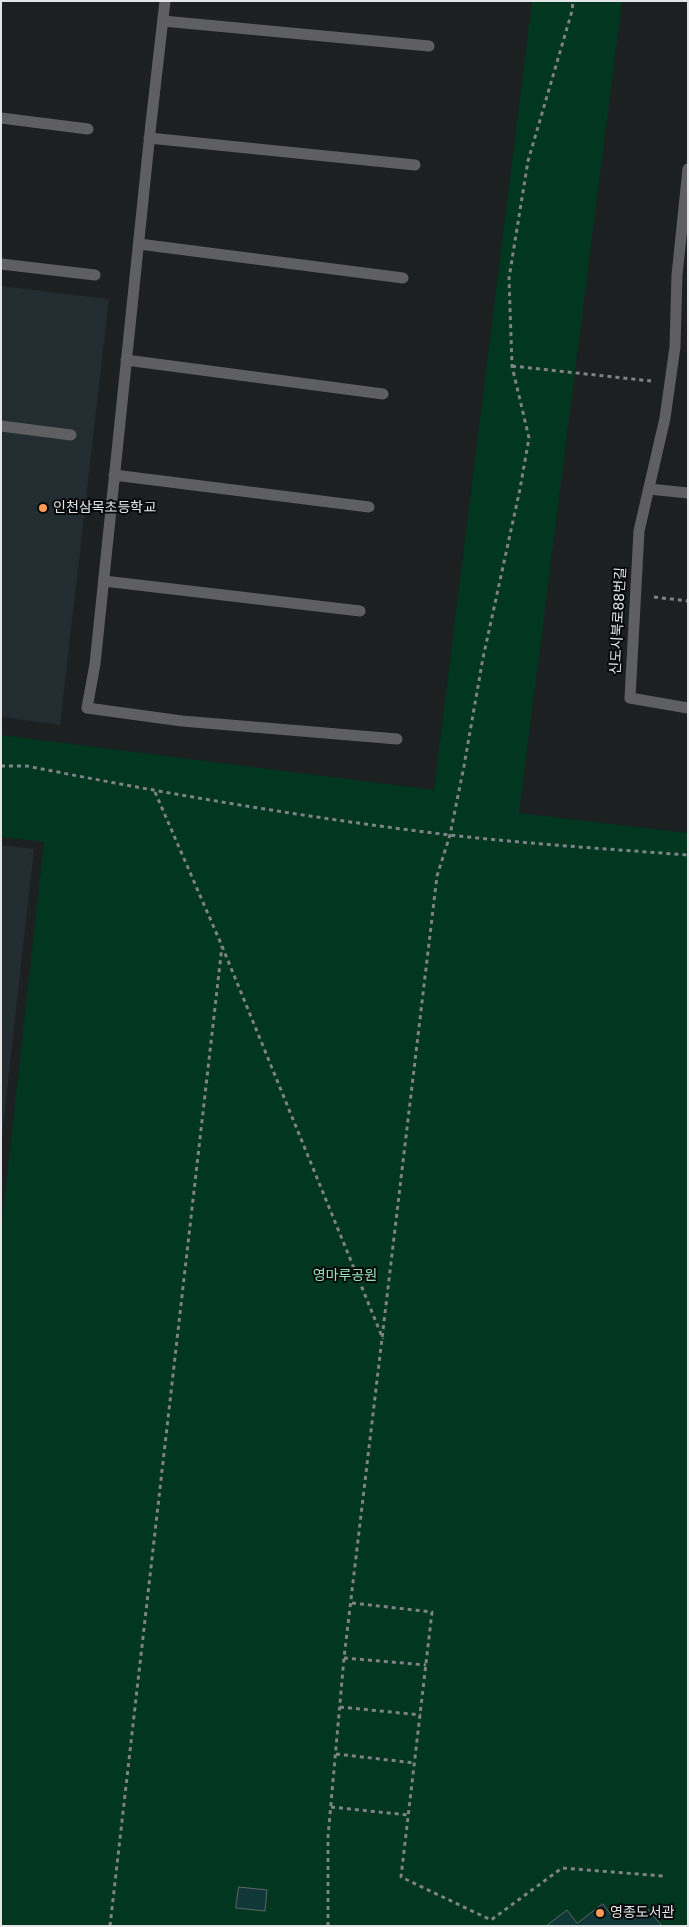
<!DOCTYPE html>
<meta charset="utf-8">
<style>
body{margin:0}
#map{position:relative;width:689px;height:1927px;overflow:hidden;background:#1c2021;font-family:"DejaVu Sans",sans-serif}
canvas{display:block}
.frame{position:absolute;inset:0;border:2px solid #e2e4e5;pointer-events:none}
</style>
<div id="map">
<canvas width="689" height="1927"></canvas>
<div class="frame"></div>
</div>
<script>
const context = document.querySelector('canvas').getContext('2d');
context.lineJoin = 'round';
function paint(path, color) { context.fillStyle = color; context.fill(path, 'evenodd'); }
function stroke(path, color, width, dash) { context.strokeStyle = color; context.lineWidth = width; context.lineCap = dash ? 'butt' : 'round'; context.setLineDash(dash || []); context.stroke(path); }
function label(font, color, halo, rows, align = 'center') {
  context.font = font + ' "DejaVu Sans","Noto Sans KR",sans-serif'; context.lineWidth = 4; context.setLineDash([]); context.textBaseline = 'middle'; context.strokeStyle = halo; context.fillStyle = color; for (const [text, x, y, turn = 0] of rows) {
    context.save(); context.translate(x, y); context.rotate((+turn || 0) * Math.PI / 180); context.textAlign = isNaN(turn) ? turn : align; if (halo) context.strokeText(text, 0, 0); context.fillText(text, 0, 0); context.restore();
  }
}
paint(new Path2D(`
 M1,286L109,299L60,725L1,717Z
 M1,845L34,849L1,1145Z`), '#232c31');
paint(new Path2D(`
 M532,1H622L519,813L688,833V1926H1V1231L44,842L1,837V735L434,790Z`), '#013720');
const building = new Path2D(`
 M239,1887L267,1890L265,1911L236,1908Z
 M603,1904L612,1916L636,1918L647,1908L662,1926H546L567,1910L577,1923Z`);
paint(building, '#103838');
stroke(building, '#616666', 1);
stroke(new Path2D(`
 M512,366L651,381
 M654,597L688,601
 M1,766H27C167,794 308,818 450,835C529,844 608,849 688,855
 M155,792L222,946L383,1339
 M352,1603L432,1612L401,1877L491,1920L562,1868L663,1876
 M344,1658L426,1665
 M340,1707L421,1715
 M336,1754L415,1763
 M331,1807L408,1815
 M110,1926L222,946
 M328,1926V1837L344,1658L437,876L450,835L464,766L483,658L520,489L529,438L512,366L509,278L528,161L572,11L573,1`), '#808384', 3, [4, 4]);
stroke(new Path2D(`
 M165,1L151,123L95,664L87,708L182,721L397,739
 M163,21L429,46
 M1,118L88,129
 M149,138L415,165
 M688,169L677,275L675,347L665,418L639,531L630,698L688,708
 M139,244L403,278
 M1,264L95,275
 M126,360L383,394
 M1,426L71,435
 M114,475L369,507
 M649,489L688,493
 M104,581L360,611`), '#5f5f61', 11);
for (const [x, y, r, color] of [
 [43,508,5,"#fe9c57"],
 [600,1913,5,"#fe9c57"]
]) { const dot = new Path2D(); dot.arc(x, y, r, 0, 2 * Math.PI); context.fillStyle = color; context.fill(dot); stroke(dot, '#08090a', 2); }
label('14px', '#e2e4e5', '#08090a', [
 ["인천삼목초등학교",53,508],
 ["영종도서관",610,1913]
], 'left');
label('14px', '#e2e4e5', '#08090a', [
 ["신도시북로88번길",619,621,-87]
]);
label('14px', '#93e5b7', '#08090a', [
 ["영마루공원",345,1276]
]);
</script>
